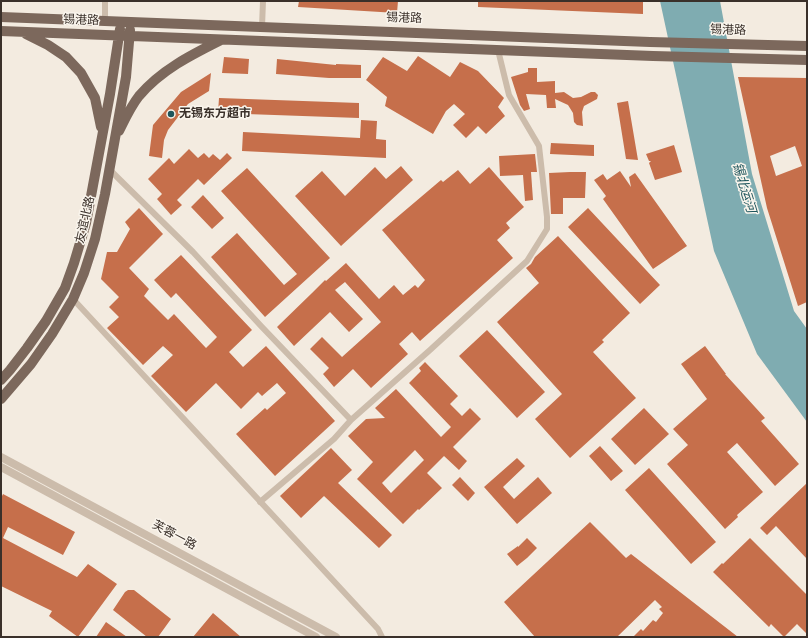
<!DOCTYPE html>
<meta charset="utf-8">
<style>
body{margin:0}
#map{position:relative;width:808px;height:638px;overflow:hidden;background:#f3ebe0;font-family:"Source Sans 3",sans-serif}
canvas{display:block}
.frame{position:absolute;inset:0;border:2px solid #3a302a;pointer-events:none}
</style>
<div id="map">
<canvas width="808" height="638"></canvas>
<div class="frame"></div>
</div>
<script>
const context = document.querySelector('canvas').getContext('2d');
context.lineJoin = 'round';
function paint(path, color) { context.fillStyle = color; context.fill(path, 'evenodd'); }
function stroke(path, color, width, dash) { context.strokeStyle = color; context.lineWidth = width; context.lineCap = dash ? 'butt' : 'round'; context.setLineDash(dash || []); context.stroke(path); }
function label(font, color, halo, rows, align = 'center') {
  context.font = font + ' "Source Sans 3","Noto Sans SC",sans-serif'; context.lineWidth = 3; context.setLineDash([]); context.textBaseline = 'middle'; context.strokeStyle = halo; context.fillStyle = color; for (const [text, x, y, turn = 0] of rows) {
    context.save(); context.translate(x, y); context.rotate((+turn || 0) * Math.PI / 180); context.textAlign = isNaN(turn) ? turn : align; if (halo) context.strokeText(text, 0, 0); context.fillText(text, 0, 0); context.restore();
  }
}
paint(new Path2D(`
 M660,1H720L752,174L794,311L807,329V422L757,354L714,251Z`), '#7facb1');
paint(new Path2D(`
 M299,1H398L397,13L298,7Z
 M478,1H643V14L478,7Z
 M418,56L450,77L460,62L478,71L504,98L498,107L505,116L486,134L478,126L466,138L453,125L465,114L454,104L446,111L433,134L385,106L387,97L366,80L383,57L407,71Z
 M224,57L249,59L248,74L222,73Z
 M277,59L336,65V64L361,65V78H329L276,74Z
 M528,68H537V82L555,81V93L564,92L573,98L581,97L591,92H595L598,95L597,99L584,106L582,112L583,126L577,125L574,122L573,113L568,105L555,99L556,108H547L546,95L526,94L530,109L524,111L520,105L511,77L528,72Z
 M211,73L209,91L188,104L168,130L164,140L162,158L149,156L153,125L181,92Z
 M738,77L807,78V302L798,306L767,208ZM795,146L802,166L776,176L770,156Z
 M219,98L359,103V118L218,113Z
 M628,101L638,160L626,159L617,103Z
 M361,120L377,121L376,139L386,140V158L242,151L243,132L360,138Z
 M551,143L594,145V156L550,154Z
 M674,145L682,172L655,180L649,163L651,161H649L646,154Z
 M189,149L198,158L204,153L209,158L213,154L220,160L227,153L232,158L204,185L198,179L177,200L182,205L171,215L157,199L162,194L148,179L169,158L174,164Z
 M535,154L537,172H531L533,200L525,201L523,175L500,176L499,156Z
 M401,166L413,180L341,246L295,196L322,171L345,196L375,167L386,179Z
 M489,167L524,207L506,223L510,228L497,240L513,258L420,341L412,332L399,344L408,354L371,388L353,369L334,387L323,374L329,368L310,349L322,337L342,357L381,322L345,282L335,290L363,319L349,332L330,312L294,346L277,327L312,293L325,280L326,281L346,263L379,299L394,285L403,295L415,285L418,288L425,280L382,230L441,180L443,182L458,170L470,184Z
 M247,168L330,258L265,317L211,257L237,233L284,285L297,274L221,191Z
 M620,171L631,187L629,177L635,173L687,246L653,269L603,199L606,196L594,180L603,174L607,180Z
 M570,172H586L585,198H563V214H551L549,173Z
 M203,195L224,218L212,229L191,207Z
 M139,208L163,234L129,268L149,289L144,296L168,320L174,314L206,348L217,337L176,293L171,298L154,280L181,255L252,330L229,352L243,367L266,346L335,421L275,476L236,434L265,408L267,410L286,393L277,383L262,396L258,392L241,409L216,383L186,412L151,376L173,355L163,346L143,365L107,328L119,317L109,307L119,297L101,279L107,252H117L130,229L125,222Z
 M588,208L660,285L640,304L568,227Z
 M558,236L630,313L602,340L604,342L593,352L636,398L570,458L535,419L562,394L497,322L539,283L526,268L531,264L535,257Z
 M487,330L545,392L517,418L459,356Z
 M705,346L726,374H725L765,418L761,421L799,464L775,486L737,443L727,452L763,492L737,515L738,517L725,529L667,464L688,445L673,429L707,399L681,364Z
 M425,362L458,396L450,404L462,416L470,408L481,419L453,447L467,461L459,470L444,456L427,473L442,488L419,510L418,509L403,524L357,479L373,462L348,436L366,419L385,418L375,408L396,389L441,437L451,427L409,383L421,371L419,368ZM415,450L424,460L391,493L382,483Z
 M644,408L669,434L635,465L611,439Z
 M600,446L623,471L611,481L589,456Z
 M331,448L352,470L338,483L392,535L379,548L324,496L301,518L280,496Z
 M517,458L525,466L503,487L514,499L538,477L552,493L517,524L484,487Z
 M649,468L716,542L691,564L625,490Z
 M460,477L475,493L468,501L452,485Z
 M807,483V559L776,526L767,535L760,528Z
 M3,494L75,532L63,555L8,527L3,538L77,577L88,564L117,584L78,637L49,616L52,611L1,586V498Z
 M590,522L626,558L631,554L738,637H633L641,629L643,631L653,620L656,622L663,613L659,609L662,607L655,600L617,637H535L504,602Z
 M527,538L537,548L527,558L517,566L507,554L518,546V547Z
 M750,538L807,595V634L797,624L784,637L771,624L769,627L713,572L722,563L723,564Z
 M128,590H134L171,619L158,637H147L113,610L125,592Z
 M213,613L241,637H193Z
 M106,622L127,637H96Z`), '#c66f4b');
stroke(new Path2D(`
 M105,1V21
 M262,27L263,1
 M109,169L193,252L261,326L351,420
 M73,299L378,629L382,637
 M260,502L334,439L351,420L430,350L527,261L547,229V217L539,146L509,95L498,50`), '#ccbcab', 6);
stroke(new Path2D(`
 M1,457L336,637
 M1,467L316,637`), '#ccbcab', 8);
stroke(new Path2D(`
 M1,17L650,42L807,46
 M1,31L653,56L807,60
 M26,34L48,45L66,57L81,73L95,98L101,127
 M119,131C125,119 131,106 139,96C161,70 191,55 221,40
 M1,380L10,370L27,348L46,321L65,288L74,263L86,223L110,94L120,29
 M1,399L31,364L52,334L73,299L84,273L95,239L105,194L126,77L130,30`), '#7c685c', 10);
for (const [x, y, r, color] of [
 [171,114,4,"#1f555c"]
]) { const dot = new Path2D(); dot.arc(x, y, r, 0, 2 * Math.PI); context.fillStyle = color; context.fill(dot); stroke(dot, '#faf5ed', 1.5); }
label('12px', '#3a302a', '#faf5ed', [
 ["锡港路",404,19,2],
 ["锡港路",81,21,2],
 ["锡港路",728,31,2],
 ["友谊北路",86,220,-77],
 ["芙蓉一路",174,536,28]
]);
label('bold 12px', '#3a302a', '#faf5ed', [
 ["无锡东方超市",179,114]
], 'left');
label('italic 13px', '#1f555c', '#faf5ed', [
 ["锡北运河",743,188,73]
]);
</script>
